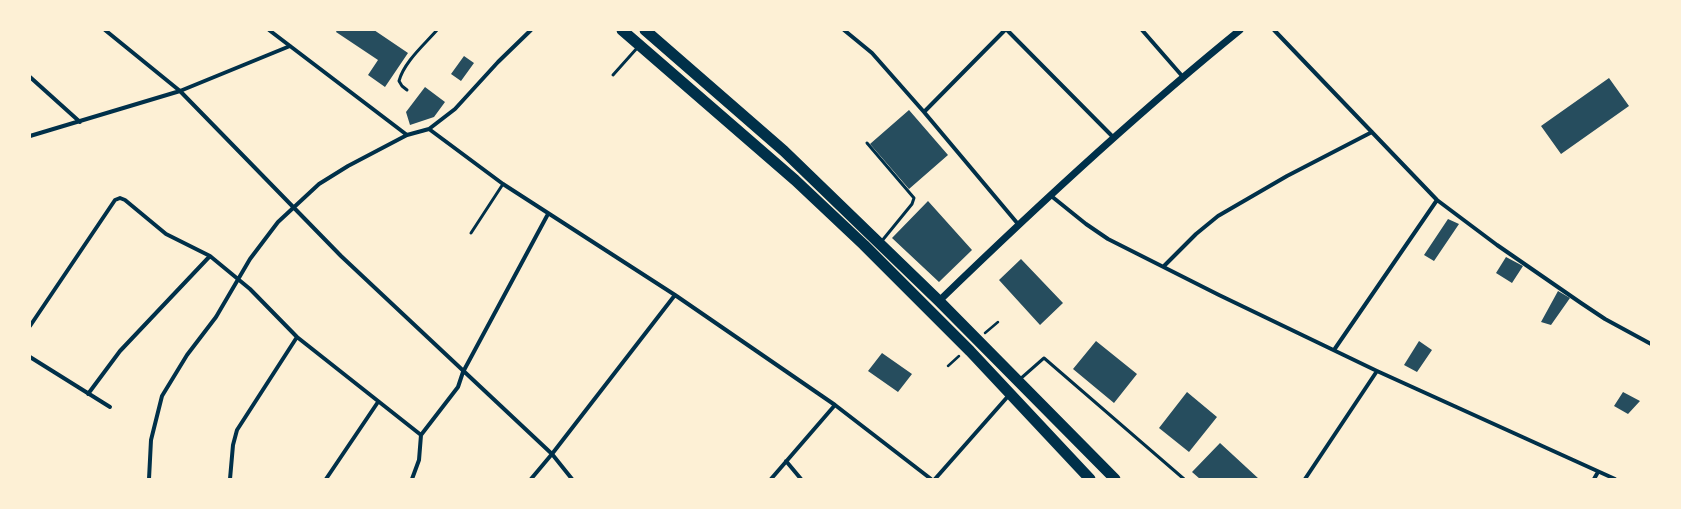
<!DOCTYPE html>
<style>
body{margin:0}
#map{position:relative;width:1681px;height:509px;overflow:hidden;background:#fdf0d5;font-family:Mulish,sans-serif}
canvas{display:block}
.frame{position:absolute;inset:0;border:31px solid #fdf0d5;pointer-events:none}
</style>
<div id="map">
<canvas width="1681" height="509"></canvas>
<div class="frame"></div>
</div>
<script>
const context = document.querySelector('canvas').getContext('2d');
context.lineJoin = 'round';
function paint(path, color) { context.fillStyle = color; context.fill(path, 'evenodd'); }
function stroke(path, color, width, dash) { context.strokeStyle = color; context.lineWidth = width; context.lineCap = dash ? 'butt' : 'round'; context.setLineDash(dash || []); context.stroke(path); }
paint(new Path2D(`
 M337,30H374L408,53L385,87L368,75L378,60L336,32Z
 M464,56L474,63L461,81L451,74Z
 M1609,78L1629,106L1561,154L1541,126Z
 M425,87L445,102L434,117L410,125L406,112Z
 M909,110L948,155L909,189L870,144Z
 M928,201L972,250L939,282L892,238Z
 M1448,219L1459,224L1434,261L1424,255Z
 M1506,257L1523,266L1512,283L1496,273Z
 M1021,259L1063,303L1040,325L999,280Z
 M1558,291L1570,298L1551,325L1541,322Z
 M1096,341L1137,374L1114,403L1073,369Z
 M1419,341L1432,350L1417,372L1404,365Z
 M882,353L912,374L898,392L868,371Z
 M1187,392L1217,417L1189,452L1159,428Z
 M1623,392L1640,401L1628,414L1614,406Z
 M1220,443L1259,479H1200L1192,472Z`), '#264d5e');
stroke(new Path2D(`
 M985,333L998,322
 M948,366L959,356`), '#003049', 2.5);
stroke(new Path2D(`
 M613,75L638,47
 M407,90L402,86L399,81C404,62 424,45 437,30
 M867,143L914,198L912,204L881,242
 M471,233L503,184
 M1019,380L1044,358L1184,479`), '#003049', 3);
stroke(new Path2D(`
 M105,30L180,91L341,256L552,454L572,479
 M269,30L407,135
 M844,30L872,53L924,112L1018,224
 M1007,30L1114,138
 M1142,30L1183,77
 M1274,30L1437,200L1497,245L1581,303L1605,319L1651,344
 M30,77L80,122
 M924,112L1005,30
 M429,129L503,184L675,295L835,405L931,479
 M30,136L180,91L290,46
 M1050,195L1086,224L1108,239L1219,295L1377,371L1615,479
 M1164,266L1196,234L1218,216L1287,176L1372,132
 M30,326L115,200L120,198L125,200L166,234L210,256L250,289L297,337L421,435
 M1334,350L1437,200
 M30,357L110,407
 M88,394L120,351L210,256
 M786,461L801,479
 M149,479L151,440L162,396L187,355L216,317L250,259L278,222L319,184L348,166L407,135L429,129L455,109L498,62L531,30
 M230,479L233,445L237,430L297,337
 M326,479L378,402
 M412,479L419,460L421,435L458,387L463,372L548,214
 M531,479L552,454L675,295
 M771,479L835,405
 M935,479L1010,394
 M1305,479L1377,371
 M1594,479L1598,472`), '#003049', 4);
stroke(new Path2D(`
 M939,301C1036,207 1135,115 1240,30`), '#003049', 7);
stroke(new Path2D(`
 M622,30L795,180L864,245L970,351L1090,479
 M645,30L784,151L939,301L1115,479`), '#003049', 11);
</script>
